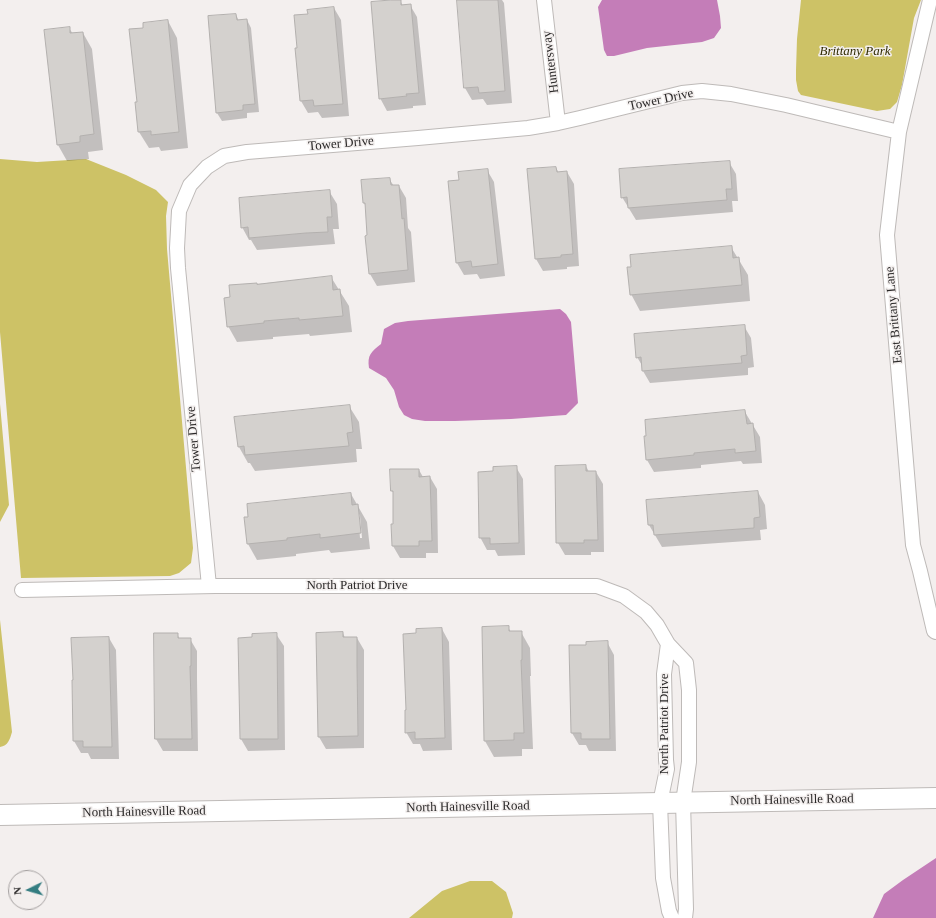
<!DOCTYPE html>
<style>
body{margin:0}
#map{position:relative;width:936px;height:918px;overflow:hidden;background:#f3efee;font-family:"Times New Roman",serif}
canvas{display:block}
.north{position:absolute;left:8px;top:870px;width:40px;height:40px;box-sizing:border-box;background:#f3efee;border:1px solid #a39f9f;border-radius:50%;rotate:265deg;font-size:11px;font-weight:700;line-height:16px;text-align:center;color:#2a2828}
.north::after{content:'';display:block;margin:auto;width:14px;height:18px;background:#347d81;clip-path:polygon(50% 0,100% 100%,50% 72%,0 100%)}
</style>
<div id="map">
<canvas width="936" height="918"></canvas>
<div class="north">N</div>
</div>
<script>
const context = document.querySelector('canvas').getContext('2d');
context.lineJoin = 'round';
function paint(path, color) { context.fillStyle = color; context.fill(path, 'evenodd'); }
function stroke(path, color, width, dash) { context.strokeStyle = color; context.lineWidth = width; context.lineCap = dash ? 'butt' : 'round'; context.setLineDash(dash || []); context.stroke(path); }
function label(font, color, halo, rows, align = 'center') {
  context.font = font + ' "Times New Roman",serif'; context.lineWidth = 3; context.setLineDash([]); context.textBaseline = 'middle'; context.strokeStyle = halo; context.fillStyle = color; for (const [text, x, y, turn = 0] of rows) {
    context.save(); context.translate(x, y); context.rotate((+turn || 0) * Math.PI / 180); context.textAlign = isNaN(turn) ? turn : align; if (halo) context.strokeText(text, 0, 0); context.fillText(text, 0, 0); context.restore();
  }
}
paint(new Path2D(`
 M801,0H921L914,18L902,85L897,102L890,109L877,111L801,95L798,91L796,80V70L797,39Z
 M0,159L37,162L86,159L126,175L156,190L168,202L166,216L167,249L193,548L191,563L179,573L170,576L21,578L0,332Z
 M0,404L9,505L0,522Z
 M0,620L12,732C10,739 8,746 0,747Z
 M470,881H492L506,892L513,913L512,918H409L442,891Z`), '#cdc266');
paint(new Path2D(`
 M602,0H717L720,16L721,28L714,38L702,42L647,48L614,56H607L604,50L598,7Z
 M560,309L566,314L571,322L578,403L566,415L511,419L455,421H425L412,419L404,415L399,407L394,390L386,378L369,368C367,355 371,352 381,344L384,329L395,323L408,321Z
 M936,858V918H873L884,894L903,880Z`), '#c47db8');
paint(new Path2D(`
 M400,0L403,6L410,5L417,17L426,105L413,106V108L387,111L380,98Z
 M462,0H502L504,3L512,103L487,105L483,99L472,100L465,88Z
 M334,8L341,20L349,116L322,118L318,112L308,113L301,101L309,14Z
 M236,15L239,21L247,20L251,28L259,112L247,113V118L222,121L217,113Z
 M168,21L177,38L188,148L161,151L159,147L149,148L139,132L144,29Z
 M69,28L73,34L83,33L92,49L103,150L88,152L89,159L67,161L58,145Z
 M729,162L736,174L738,201H732L733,212L636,220L622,197Z
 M556,168L559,173L567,172L574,184L579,266L567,267V269L543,271L536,259L528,170Z
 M487,170L494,182L505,276L480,279L477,274L464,275L457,263L449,182L460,181Z
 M389,179L394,186H399L406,198L408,228L411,232L415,282L377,286L370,274L366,236H368L366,207L364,203Z
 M329,191L337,204L339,229H333L335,244L257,250L251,240H249L242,227Z
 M731,247L748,275L750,301L640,311L631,294Z
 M331,277L349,306L352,332L310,336L309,334L273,337V339L237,342L228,326L231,298L257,285Z
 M744,326L751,338L754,367L748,368V375L650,383L643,371V367L637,357Z
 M349,406L359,422L362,449H356L357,462L255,471L250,463H248L239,447Z
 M745,412L760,437L762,463L743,464L741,461L701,465V468L654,472L647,460L645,437Z
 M556,466H586L589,472H596L603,484L604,552H591V555H565L558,543Z
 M516,467L523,479L525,555L498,556L495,550H487L480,537L494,472Z
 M419,470L423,477H430L437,489L438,553H426V558H400L393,546L394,525V494L392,491Z
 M758,492L765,505L767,529L760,530L761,540L662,547L649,525Z
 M351,494L367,522L370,549L331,553L329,550L296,554V556L257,560L248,544ZM358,512L360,516L362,538H360Z
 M508,627L511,632H521L530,648L531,676H530L533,749H522V756L494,757L485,741Z
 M442,629L449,642L452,750L423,751L420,744H413L406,732L407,711Z
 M343,633L345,638H357L364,650V748L326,749L319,737Z
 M155,634H177L180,639H190L197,651V678L198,751H163L156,739Z
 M276,634L284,646L285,750L248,751L241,739Z
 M109,638L116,650L119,759H91L88,753H81L74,741L73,681Z
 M607,642L614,655L616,751H589L586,745H579L572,733L570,646H587Z`), '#0003');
const building = new Path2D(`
 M391,0H401V5L411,4L419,93L406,94L407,96L379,99L371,2Z
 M457,0H498L505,91L479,93L478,87L464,88Z
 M334,7L343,104L314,106L313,100L300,101L295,48H297L294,15L308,14L307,10Z
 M236,14L237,20L247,19L255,104L243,105V110L216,113L208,16Z
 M168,20L179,132L151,135V131L138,132L135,102H137L129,29L143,28V23Z
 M70,27V33L83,32L94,134L80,136V142L57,145L44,30Z
 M730,161L732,189H726L727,200L628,208L627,197L621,198L619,169Z
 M556,167L557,172L567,171L573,254L561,255V257L535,259L527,169Z
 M488,169L498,264L472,267L471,261L456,263L448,181L459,180L458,172Z
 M390,178L391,185H399L402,219L404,218L408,270L369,274L365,236L367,235L365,203H363L361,180Z
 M330,190L332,217H327L328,232L306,233L249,238L248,227L241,228L239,198Z
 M732,246L733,258L739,257L742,285L630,295L627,267H631L630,255Z
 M332,276L333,290L340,289L343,316L299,320V318L264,321V323L227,327L224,298L230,297L229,285L257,283V284Z
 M745,325L747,355L741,356L742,363L642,371L641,357L636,358L634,334Z
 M350,405L353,432L347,433L349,446L245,455L244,446L238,447L234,417Z
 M745,410L747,424L753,423L756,451L735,453V449L694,453V455L646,460L644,436H646L645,420Z
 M586,465V471H596L598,540H584V543H556L555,466Z
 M517,466L519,543L490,544V538H479L478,472L493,471V467Z
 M390,469H419V477L430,476L432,541H419V546H392L391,524H393V491H391Z
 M758,491L760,517L754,518V528L654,535L653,525H648L646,500Z
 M351,493L352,505L358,504L361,533L320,538V534L287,538V540L247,544L244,517H248L247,504Z
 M509,626V631H522V660H521L524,733H514V740L484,741L482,627Z
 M442,628L445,738L415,739V732L405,733V710H406L403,634L416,633V629Z
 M343,632V637H357V665L358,736L318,737L316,633Z
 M154,633H178V638H191V666H190L192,739H155Z
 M277,633L278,739H240L238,638L252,637V634Z
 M109,637L112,747H83V741H73L72,680H73L71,638Z
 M608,641L610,739H581V733H571L569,645H586V642Z`);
paint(building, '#d4d1ce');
stroke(building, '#b3b0ae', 1);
const street = new Path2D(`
 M544,0L558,123
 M930,0L899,132L887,235L913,545L920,571L934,631L936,632
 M209,586L178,268L177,248L179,211L190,185L207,167L224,156L247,152L418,138L528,128L558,123L580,118L682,93L702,91L731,94L786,105L899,132
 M22,590L215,586H597L624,596L646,612L657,625L668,644L686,663L689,690V762L683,802L686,909L685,918
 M668,644L664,674L666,760L667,769L660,803L663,878L669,911L672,918`);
const secondary = new Path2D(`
 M0,815L936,798`);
stroke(street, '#bebab8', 16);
stroke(secondary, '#bebab8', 22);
stroke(street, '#fff', 14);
stroke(secondary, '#fff', 20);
label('italic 13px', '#312c02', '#f3efee', [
 ["Brittany Park",855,52]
]);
label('13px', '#2a2828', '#f3efee', [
 ["Huntersway",551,62,-97],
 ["Tower Drive",661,100,-12],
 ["Tower Drive",341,144,-5],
 ["East Brittany Lane",894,315,-95],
 ["Tower Drive",194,439,-95],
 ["North Patriot Drive",357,586],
 ["North Patriot Drive",665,724,-90],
 ["North Hainesville Road",792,800,-1],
 ["North Hainesville Road",468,807,-1],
 ["North Hainesville Road",144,812,-1]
]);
</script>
